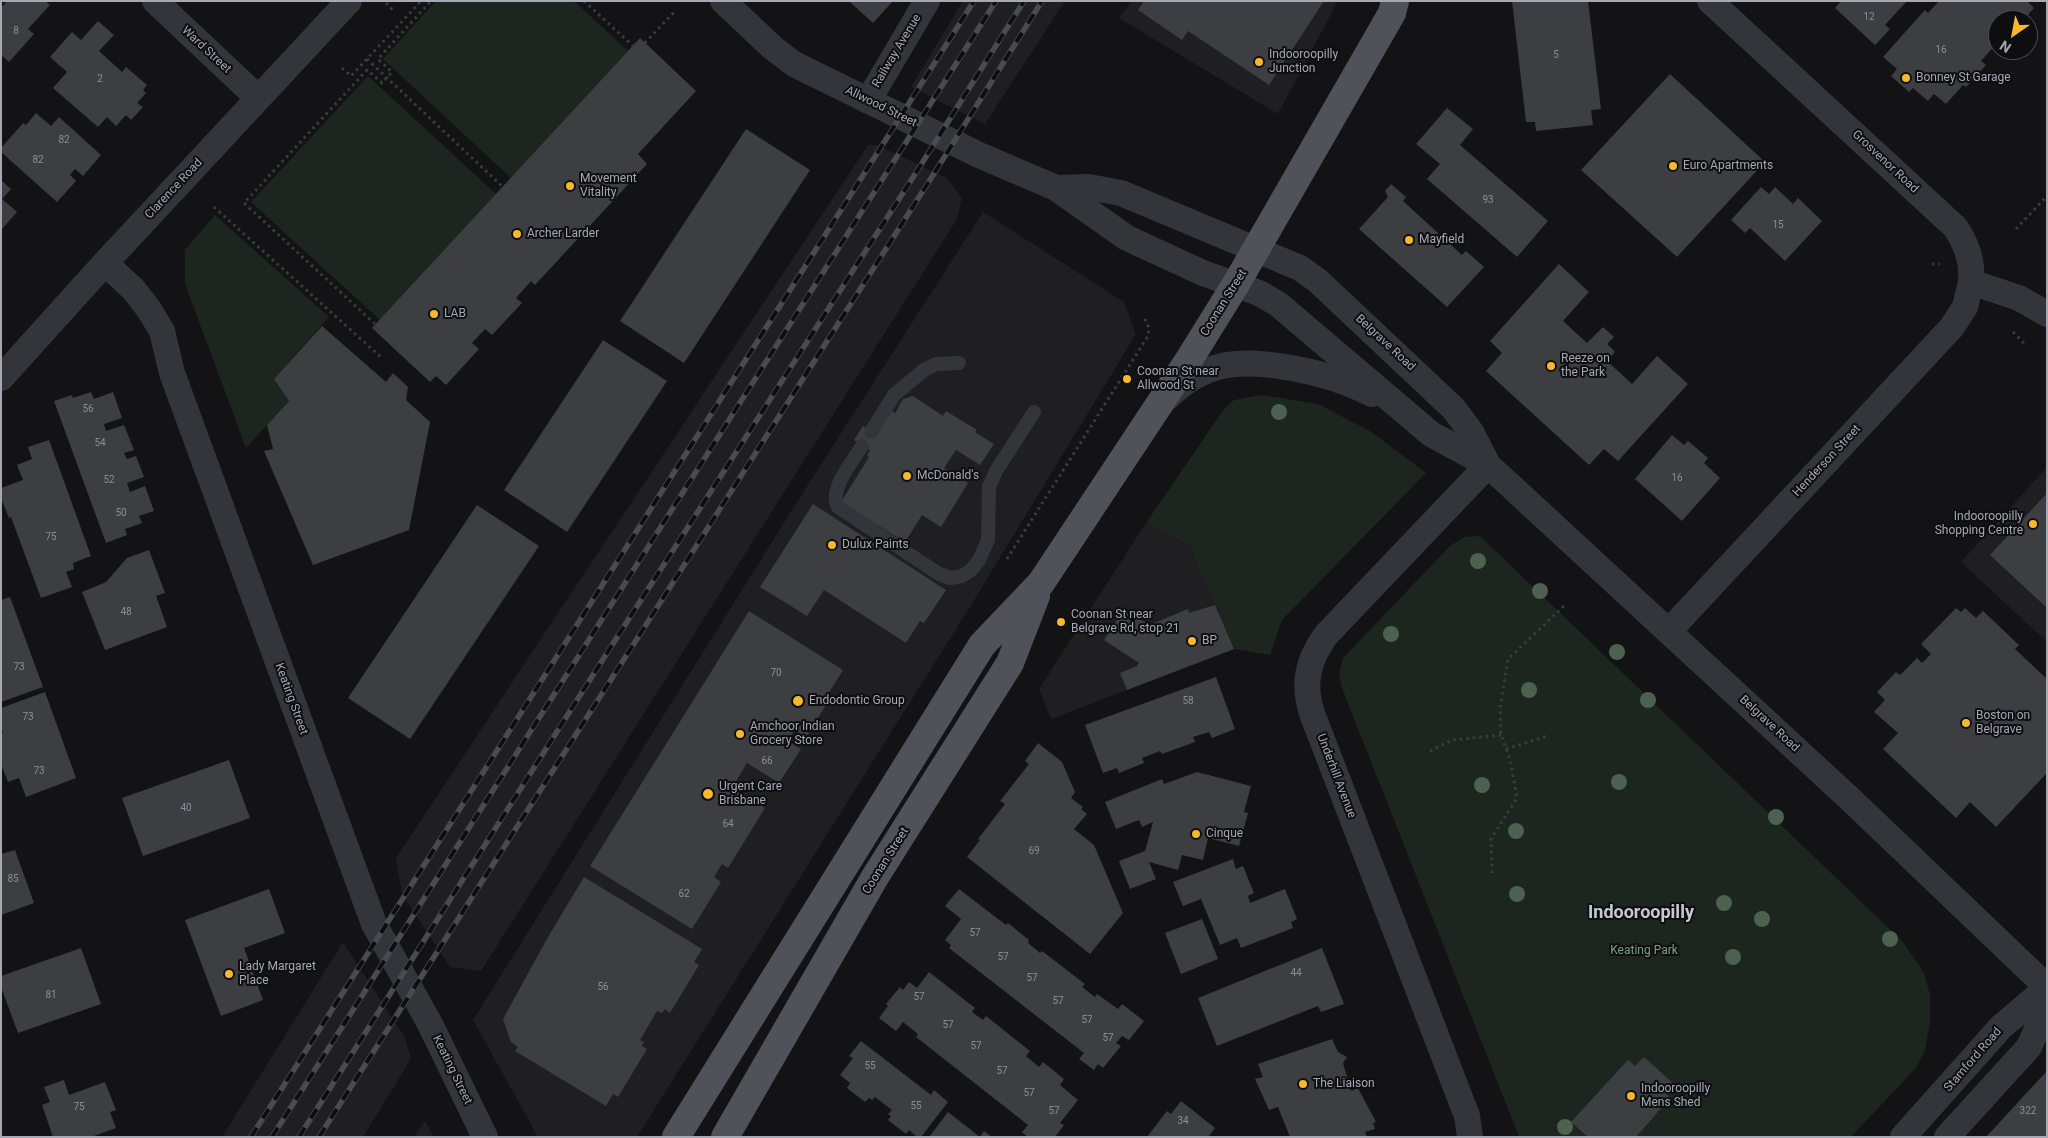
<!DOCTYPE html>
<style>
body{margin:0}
#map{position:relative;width:2048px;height:1138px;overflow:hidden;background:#131315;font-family:Roboto,sans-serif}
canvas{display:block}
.frame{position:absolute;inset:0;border:2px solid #a5a9b6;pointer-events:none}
.north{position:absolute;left:1988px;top:10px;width:50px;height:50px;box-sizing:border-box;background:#0e0e10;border:1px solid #4a4c52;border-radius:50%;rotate:213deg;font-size:14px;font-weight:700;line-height:20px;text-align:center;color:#a5a9b6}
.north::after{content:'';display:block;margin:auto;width:18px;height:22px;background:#f5b92b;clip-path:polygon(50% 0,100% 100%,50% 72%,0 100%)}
</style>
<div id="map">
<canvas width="2048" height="1138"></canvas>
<div class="frame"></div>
<div class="north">N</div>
</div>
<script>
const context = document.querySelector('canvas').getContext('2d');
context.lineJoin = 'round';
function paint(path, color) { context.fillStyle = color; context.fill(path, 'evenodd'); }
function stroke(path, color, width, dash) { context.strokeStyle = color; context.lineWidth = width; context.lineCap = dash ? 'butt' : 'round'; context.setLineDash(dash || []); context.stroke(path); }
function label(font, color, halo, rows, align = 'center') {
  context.font = font + ' Roboto,sans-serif'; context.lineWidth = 4; context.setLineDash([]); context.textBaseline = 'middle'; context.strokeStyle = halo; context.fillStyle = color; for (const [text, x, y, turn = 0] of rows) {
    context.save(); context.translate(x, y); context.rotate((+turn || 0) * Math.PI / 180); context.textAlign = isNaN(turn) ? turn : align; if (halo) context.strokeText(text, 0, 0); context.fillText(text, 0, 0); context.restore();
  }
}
paint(new Path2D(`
 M963,1H1065L985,124L911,87Z
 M1131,1H1338L1278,114L1119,18Z
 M868,145H877L947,178L962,198L957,219L481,971L450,967L402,894L396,858Z
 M983,212L1124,302L1136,334L973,602L637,1137H538L473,1020L802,494Z
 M2047,467V642L1961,562Z
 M1146,523L1189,546L1234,649L1051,719L1039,689Z
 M343,942L405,1038L411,1059L363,1137H222Z
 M425,1121L434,1137H414Z`), '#1f1f22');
paint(new Path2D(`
 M436,1H574L628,51L511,178L383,59Z
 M368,76L496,194L380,320L251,202Z
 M215,215L329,317L274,379L289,401L246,448L185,284V250Z
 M1262,395L1318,404L1370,431L1426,473L1282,620L1270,655L1234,649L1189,546L1146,523L1224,409L1234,400Z
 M1480,536L1903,942L1924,973L1930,995V1022L1925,1051L1915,1069L1851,1137H1519L1342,688L1339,674L1343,658L1450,546L1464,537Z`), '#1d251f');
paint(new Path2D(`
 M7,1H45L50,5L28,29L34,34L9,62L2,56L1,57V5L3,6Z
 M849,1H893L873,23Z
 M1144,1H1324L1269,85L1188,31L1182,40L1138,10Z
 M1512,1H1588L1601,109L1591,110L1593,125L1536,131L1535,122H1526Z
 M1841,1H1907L1885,25L1890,29L1875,45L1835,8Z
 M1939,1H2027L2034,8L2023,20H1998V42L1981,61L1986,65L1966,87L1963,85L1946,104L1934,94L1928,101L1913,88L1909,92L1891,76L1897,69L1883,57L1925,10L1928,13Z
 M98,21L114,35L99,51L122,72L126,67L147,85L143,90L146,93L137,103L143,107L131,120L126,115L116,126L107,117L98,127L53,88L67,72L50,57L72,32L81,40Z
 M640,38L696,91L638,154L647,164L535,285L531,281L516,298L522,303L492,335L485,329L472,343L479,349L446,385L436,376L430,382L372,328Z
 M1670,74L1765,162L1677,257L1581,170Z
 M1447,108L1473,129L1460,145L1548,221L1517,257L1427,179L1440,164L1416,144Z
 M36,113L51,126L59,117L101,155L83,176L75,169L70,175L76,181L57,202L1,152V148L23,123L26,125Z
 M746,129L810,170L684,363L620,321Z
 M1,180L11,189L2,199L17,212L1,230Z
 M1391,184L1406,197L1403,201L1462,255L1466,251L1484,267L1447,307L1359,229L1388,197L1385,191Z
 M1761,187L1769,194L1775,187L1793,204L1798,198L1822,221L1785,261L1750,228L1745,233L1731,220Z
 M1559,264L1589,292L1563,321L1587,343L1603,327L1614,337L1607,344L1615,352L1607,361L1632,384L1657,356L1688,384L1618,461L1604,449L1589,465L1486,371L1502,353L1490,341Z
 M322,326L386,382L393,373L408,387L406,400L430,422L409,530L313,565L264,451L273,449L267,425L289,401L274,379Z
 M603,340L667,381L567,532L504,490Z
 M91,392L94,399L113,392L122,418L104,424L106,431L124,425L134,450L124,453L127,459L136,456L144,477L127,483L130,492L145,486L154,511L139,516L142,523L125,529L127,535L106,543L54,401L72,395L73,398Z
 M913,396L943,416L946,411L977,430L975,432L994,444L980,465L956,450L944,468L968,483L941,527L922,515L905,542L841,502L869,457L867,456L870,450L854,440L863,426L871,432L892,411L895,413L903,399Z
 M1672,435L1684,445L1688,441L1708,458L1704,463L1720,478L1682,521L1635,479Z
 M49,440L91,556L73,563L74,569L66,572L72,587L41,598L11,517L9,518L1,498V488L23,480L17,465L32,459L28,447Z
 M2047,493V608L1990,555Z
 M813,504L946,590L924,623L920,621L906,643L824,590L807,616L760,587Z
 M477,505L539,546L410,739L348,698Z
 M149,550L165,593L156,596L167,627L105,650L82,592L106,582L127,558Z
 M10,597L43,687L1,702V600Z
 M1215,605L1234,649L1127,690L1120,673L1137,666L1139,663L1104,640L1124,609L1154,628L1152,624L1188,609L1189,613Z
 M1956,608L1961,612L1965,608L1976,618L1983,611L2019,645L2015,649L2047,679V773L1996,827L1970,802L1956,818L1883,749L1898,733L1874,712L1885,700L1877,692L1896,672L1900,675L1917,658L1922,663L1931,654L1921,644Z
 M749,611L843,670L823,702L826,705L806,737L794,730L788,741L801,749L779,783L747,763L732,788L765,808L728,868L722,864L714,877L721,882L692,929L590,866Z
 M1216,677L1235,729L1212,738L1209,732L1193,737L1195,742L1162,754L1160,751L1142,758L1144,763L1119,773L1117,768L1103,773L1085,725Z
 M45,692L76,778L26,797L19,778L8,782L1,764V733L3,732L1,727V708Z
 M1038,743L1062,762L1075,792L1071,798L1083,807L1081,809L1087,814L1074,829L1094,845L1123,913L1090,954L967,857L980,840L978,839L1005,804L1000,801L1029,764L1025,761Z
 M229,760L250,818L143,856L122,798Z
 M1197,772L1251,786L1244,812L1248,813L1239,846L1208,838L1203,860L1182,855L1178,870L1149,862L1156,879L1130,889L1119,861L1145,851L1153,822L1142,827L1139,820L1116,829L1105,802L1162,779L1164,784Z
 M15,850L34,903L1,915V854Z
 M1233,859L1236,869L1243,866L1254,893L1248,896L1250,903L1285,889L1297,919L1291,922L1293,928L1241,948L1237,938L1220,945L1201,899L1183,906L1173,882Z
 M584,877L702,949L694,962L699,965L670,1013L665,1009L662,1013L657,1011L640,1040L644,1042L642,1046L647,1049L618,1097L613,1094L606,1106L515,1051L518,1047L511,1042L503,1019L548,937Z
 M269,889L285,933L244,948L263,1000L221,1016L185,920Z
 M959,889L1006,925L1008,923L1029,940L1028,943L1040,953L1042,951L1085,984L1082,987L1095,997L1097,994L1118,1009L1122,1004L1144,1021L1129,1040L1122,1036L1116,1043L1121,1046L1103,1068L1098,1064L1094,1070L1079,1059L1084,1053L949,948L951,945L945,940L961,919L945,906Z
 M1202,919L1218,959L1181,974L1165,933Z
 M81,948L101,1004L18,1033L1,987V976Z
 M1322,948L1344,1004L1321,1012L1318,1006L1217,1046L1198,998Z
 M929,972L975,1008L972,1012L983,1020L986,1016L1030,1051L1026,1056L1039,1067L1043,1062L1064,1079L1060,1085L1078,1100L1060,1123L1064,1125L1055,1137H1028L1022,1132L1028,1125L916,1037L918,1034L903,1022L896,1031L879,1018L888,1006L886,1004L900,987L903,990L909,982L917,988Z
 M1332,1039L1338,1052L1347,1057L1343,1063L1351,1091L1358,1088L1376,1122L1373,1123L1375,1129L1365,1132L1367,1137H1290L1278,1107L1269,1110L1255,1079L1263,1077L1258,1064Z
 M861,1041L931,1095L934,1090L948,1102L921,1137H917L909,1130L906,1134L888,1120L891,1116L888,1114L892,1110L875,1097L872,1100L869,1098L865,1102L847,1088L850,1083L840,1075L853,1058L849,1056Z
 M1644,1057L1675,1085L1666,1094L1670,1098L1636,1137H1588L1571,1122L1628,1060L1635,1066Z
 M2047,1071V1137H1986L2033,1086Z
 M64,1080L69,1095L105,1082L116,1110L110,1112L116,1128L91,1137H53L42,1105L50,1102L44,1087Z
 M1181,1101L1215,1128L1208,1137H1147L1167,1111L1171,1114Z
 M948,1112L980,1137L984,1131L992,1137H929Z`), '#3d3e42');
stroke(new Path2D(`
 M584,1L633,46
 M386,3L394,11
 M645,43L676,10
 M367,59L503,187
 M342,68L351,76L421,1
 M214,207L383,359
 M2016,229L2047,196
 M1932,264H1940
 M375,324L244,203L367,70L382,83L392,72L378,59L431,1
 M2013,332L2027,346
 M1007,559L1148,336L1149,328L1144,317
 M1506,749L1547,736
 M1430,751L1452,740L1501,735
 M1492,873L1491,839L1517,798L1510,759L1501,735L1500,708L1508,659L1565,605`), '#3a3c41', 3, [2.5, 4]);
stroke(new Path2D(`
 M871,432L894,395L924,370L936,364L959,363
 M862,446C853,461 828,490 838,507L939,574L951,578L962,576L971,570L979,560L988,540L989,487L996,471L1034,412`), '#34353a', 14);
stroke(new Path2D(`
 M155,1L258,98
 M723,1L773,48L794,64L979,155L1056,188L1127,238L1203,273L1259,293L1278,304L1431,434L1488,465L1850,799L2047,987
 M1710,1L1955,227C1967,244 1973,261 1971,282L2019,298L2047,314
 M868,101L927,1
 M1056,188L1089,187L1121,193L1300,268L1318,281L1454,409L1471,432L1488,465
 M105,263L133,289L148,308L162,331L172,373L374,924L430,1024L485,1137
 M1,378L105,263L349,1
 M1168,397C1206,360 1242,359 1292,368C1320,373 1346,381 1372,394
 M1669,631L1952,327L1965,307L1971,282
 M1470,1137L1467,1116L1313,716C1302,686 1307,661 1326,635L1488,465
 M1903,1137L2001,1027L2047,988
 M1947,1137L2029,1047L2040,1022L2047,988`), '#34353a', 26);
stroke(new Path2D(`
 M676,1137L982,645L1041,583L1190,358L1236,284L1392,13L1395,1
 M725,1137L875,877L1010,663L1036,596`), '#505259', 28);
const rail = new Path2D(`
 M251,1137L974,1
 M272,1137L996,1
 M299,1137L614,642L919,168L1024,1
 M319,1137L935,172L1042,1`);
stroke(rail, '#494b51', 5.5);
stroke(rail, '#0e0e10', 4, [11]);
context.fillStyle = '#4c614f';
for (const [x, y] of [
 [1279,412],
 [1478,561],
 [1540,591],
 [1391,634],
 [1617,652],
 [1529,690],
 [1648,700],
 [1619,782],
 [1482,785],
 [1776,817],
 [1516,831],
 [1517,894],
 [1724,903],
 [1762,919],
 [1890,939],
 [1733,957],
 [1565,1127]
]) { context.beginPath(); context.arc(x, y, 8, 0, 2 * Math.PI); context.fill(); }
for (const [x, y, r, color] of [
 [1259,62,5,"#f5b92b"],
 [1906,78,5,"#f5b92b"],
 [1673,166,5,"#f5b92b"],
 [570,186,5,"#f5b92b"],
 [517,234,5,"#f5b92b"],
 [1409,240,5,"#f5b92b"],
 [434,314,5,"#f5b92b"],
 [1551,366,5,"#f5b92b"],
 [1127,379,5,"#f5b92b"],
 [907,476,5,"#f5b92b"],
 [2033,524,5,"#f5b92b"],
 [832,545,5,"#f5b92b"],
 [1061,622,5,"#f5b92b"],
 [1192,641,5,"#f5b92b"],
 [798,701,6,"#f5b92b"],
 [1966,723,5,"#f5b92b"],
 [740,734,5,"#f5b92b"],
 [708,794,6,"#f5b92b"],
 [1196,834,5,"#f5b92b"],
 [229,974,5,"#f5b92b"],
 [1303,1084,5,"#f5b92b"],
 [1631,1096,5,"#f5b92b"]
]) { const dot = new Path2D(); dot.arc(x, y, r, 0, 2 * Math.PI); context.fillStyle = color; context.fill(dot); stroke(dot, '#0e0e10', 2); }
label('10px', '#8b8e99', null, [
 ["12",1869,17],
 ["8",16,31],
 ["16",1941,50],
 ["5",1556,55],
 ["2",100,79],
 ["82",64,140],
 ["82",38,160],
 ["93",1488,200],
 ["15",1778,225],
 ["56",88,409],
 ["54",100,443],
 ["16",1677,478],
 ["52",109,480],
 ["50",121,513],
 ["75",51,537],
 ["48",126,612],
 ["73",19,667],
 ["70",776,673],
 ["58",1188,701],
 ["73",28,717],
 ["66",767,761],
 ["73",39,771],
 ["40",186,808],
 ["64",728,824],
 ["69",1034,851],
 ["85",13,879],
 ["62",684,894],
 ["57",975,933],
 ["57",1003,957],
 ["44",1296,973],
 ["57",1032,978],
 ["56",603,987],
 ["81",51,995],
 ["57",919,997],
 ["57",1058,1001],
 ["57",1087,1020],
 ["57",948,1025],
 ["57",1108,1038],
 ["57",976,1046],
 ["55",870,1066],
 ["57",1002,1071],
 ["57",1029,1093],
 ["55",916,1106],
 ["75",79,1107],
 ["57",1054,1111],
 ["322",2028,1111],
 ["34",1183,1121]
]);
label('12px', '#a5a9b6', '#0e0e10', [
 ["Ward Street",206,50,43],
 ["Railway Avenue",897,51,-59],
 ["Allwood Street",881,107,26],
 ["Grosvenor Road",1885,162,43],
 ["Clarence Road",174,189,-47],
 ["Coonan Street",1224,303,-58],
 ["Belgrave Road",1385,343,43],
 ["Henderson Street",1827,461,-47],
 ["Keating Street",291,699,70],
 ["Belgrave Road",1769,724,43],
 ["Underhill Avenue",1336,776,69],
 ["Coonan Street",886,861,-58],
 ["Stamford Road",1973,1060,-49],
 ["Keating Street",452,1070,64]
]);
label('12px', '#a5a9b6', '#0e0e10', [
 ["Indooroopilly",1269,55],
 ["Junction",1269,69],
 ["Bonney St Garage",1916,78],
 ["Euro Apartments",1683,166],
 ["Movement",580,179],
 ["Vitality",580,193],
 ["Archer Larder",527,234],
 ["Mayfield",1419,240],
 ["LAB",444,314],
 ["Reeze on",1561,359],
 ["the Park",1561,373],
 ["Coonan St near",1137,372],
 ["Allwood St",1137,386],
 ["McDonald's",917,476],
 ["Indooroopilly",2023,517,"right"],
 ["Shopping Centre",2023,531,"right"],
 ["Dulux Paints",842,545],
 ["Coonan St near",1071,615],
 ["Belgrave Rd, stop 21",1071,629],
 ["BP",1202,641],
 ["Endodontic Group",809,701],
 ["Boston on",1976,716],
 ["Belgrave",1976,730],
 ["Amchoor Indian",750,727],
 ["Grocery Store",750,741],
 ["Urgent Care",719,787],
 ["Brisbane",719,801],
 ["Cinque",1206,834],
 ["Lady Margaret",239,967],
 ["Place",239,981],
 ["The Liaison",1313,1084],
 ["Indooroopilly",1641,1089],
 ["Mens Shed",1641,1103]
], 'left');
label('12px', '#7ba17f', '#0e0e10', [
 ["Keating Park",1644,951]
]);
label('bold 18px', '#c6c8d2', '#0e0e10', [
 ["Indooroopilly",1641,913]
]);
</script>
